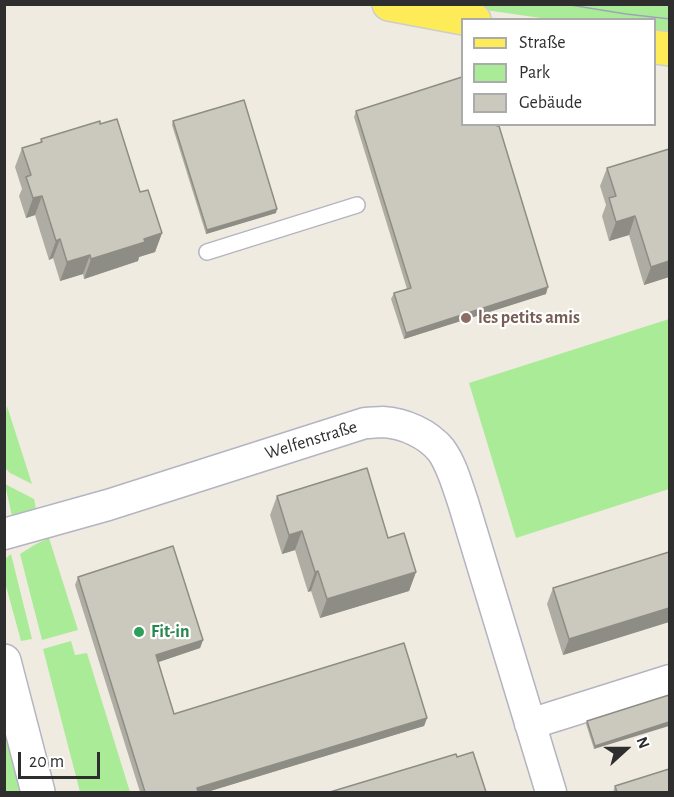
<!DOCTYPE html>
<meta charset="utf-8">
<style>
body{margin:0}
#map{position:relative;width:674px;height:797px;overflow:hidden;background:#f0ebe0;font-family:"Alegreya Sans",sans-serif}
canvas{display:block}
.frame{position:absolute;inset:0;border:6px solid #2e2e2e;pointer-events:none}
.legend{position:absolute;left:461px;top:18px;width:195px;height:108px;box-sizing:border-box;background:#fff;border:2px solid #ababab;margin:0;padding:8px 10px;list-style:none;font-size:18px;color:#2e2e2e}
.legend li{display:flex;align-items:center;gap:12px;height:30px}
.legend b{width:30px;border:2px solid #ababab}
.north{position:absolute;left:596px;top:719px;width:60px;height:60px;-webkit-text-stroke:4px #fff;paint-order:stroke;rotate:69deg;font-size:16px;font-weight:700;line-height:24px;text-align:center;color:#2e2e2e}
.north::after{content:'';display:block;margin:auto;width:21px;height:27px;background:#2e2e2e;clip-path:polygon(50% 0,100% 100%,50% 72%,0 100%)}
.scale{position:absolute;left:18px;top:752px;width:82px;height:27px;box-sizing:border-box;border:3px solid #2e2e2e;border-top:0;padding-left:8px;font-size:18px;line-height:21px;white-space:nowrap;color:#2e2e2e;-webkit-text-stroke:4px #fff;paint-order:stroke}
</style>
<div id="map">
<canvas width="674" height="797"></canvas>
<div class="frame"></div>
<ul class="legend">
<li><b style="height:8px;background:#fdec58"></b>Straße</li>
<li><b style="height:16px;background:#aaeb98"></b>Park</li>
<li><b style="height:16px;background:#cbc9be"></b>Gebäude</li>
</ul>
<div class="north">N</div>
<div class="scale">20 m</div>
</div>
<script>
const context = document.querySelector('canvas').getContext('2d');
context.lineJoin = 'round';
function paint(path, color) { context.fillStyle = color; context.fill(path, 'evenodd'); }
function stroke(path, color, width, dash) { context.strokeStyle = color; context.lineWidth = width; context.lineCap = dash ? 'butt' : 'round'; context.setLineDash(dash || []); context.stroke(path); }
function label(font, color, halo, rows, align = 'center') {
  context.font = font + ' "Alegreya Sans",sans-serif'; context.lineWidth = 4.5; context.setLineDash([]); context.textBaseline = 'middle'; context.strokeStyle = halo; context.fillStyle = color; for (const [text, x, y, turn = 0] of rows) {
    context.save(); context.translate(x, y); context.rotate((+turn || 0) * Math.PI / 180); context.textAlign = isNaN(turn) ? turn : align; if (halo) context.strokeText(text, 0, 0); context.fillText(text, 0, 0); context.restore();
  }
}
paint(new Path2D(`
 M450,5H669V36L655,34L654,20L548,19Z
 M669,319V489L516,538L469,383Z
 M7,406L32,484L10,473L5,468V421Z
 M5,484L34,499L37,514L13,521Z
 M49,538L78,630L42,640L20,554L36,544Z
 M11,554L32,639L21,641L6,586H5V559Z
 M71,641L75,655L87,653L130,792H80L43,649Z
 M5,705L27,792H5Z`), '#aaeb98');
const lane = new Path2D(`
 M207,252L357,205`);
const street = new Path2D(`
 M4,534L108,505L365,423C371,423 377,422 383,422C404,423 428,434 441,450C452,465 457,485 463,502L551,792
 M530,724L670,680`);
const secondary = new Path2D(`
 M4,661L38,792`);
const primary = new Path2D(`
 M389,4L474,20
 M654,47L670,49`);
stroke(lane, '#b4b4c2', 18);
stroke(street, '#b4b4c2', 33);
stroke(secondary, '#b4b4c2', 36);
stroke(primary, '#cdcdcd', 36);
stroke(lane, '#fff', 15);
stroke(street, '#fff', 30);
stroke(secondary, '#fff', 33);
stroke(primary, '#fdec58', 33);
stroke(new Path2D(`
 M564,4L626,14L670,19
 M663,4L670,5`), '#a1a2ba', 1.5);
paint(new Path2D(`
 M356,111L546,294L404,339L391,299L394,293L407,289L354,117Z
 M173,121L276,213L206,234L172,125Z
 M100,124L140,192L162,233L155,252L139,257L138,261L84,279L83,274L60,281L53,258L49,260L35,215L26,218L19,196L22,189L15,167L22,148L40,143L41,139Z
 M669,149V277L644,285L629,235L609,241L602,216L606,205L600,186L607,168Z
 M277,496L388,538L416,572L409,591L320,618L311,591L308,592L295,550L282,554L270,515Z
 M669,552V622L563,655L547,604L553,588Z
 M78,577L203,640L200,648L158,662L174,714L427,718L424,726L207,792H140L75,585Z
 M669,695L594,749L586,724L587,721Z
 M615,786L669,792H613Z`), '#afada3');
paint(new Path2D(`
 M42,196L35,215L26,218L33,198Z
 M277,209L276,213L206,234L207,230Z
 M635,216L629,235L609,241L616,222Z
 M162,233L155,252L139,257L138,261L84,279L91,259L144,239Z
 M60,239L53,258L49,260L56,241Z
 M90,255L83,274L60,281L67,262Z
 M669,261V277L644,285L651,267Z
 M548,287L546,294L404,339L406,333Z
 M302,531L295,550L282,554L289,535Z
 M318,571L311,591L308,592L315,572Z
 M416,572L409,591L320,618L327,599Z
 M669,608V622L563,655L569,639Z
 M203,640L200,648L153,664L156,655Z
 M427,718L424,726L207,792H195L197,788Z
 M669,722V726L594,749L595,746Z`), '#8e8d85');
const building = new Path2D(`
 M462,77V124H496L497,126H499L548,287L406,333L394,293L411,288L356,111Z
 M244,100L277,209L207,230L173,121Z
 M117,119L140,192L148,190L162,233L144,239L145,242L91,259L90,255L67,262L60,239L56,241L42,196L33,198L26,177L31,175L22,148L42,142L41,139L100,121V124Z
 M669,149V261L651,267L635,216L616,222L609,198L616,196L607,168Z
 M367,468L388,538L404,533L416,572L327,599L318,571L315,572L302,531L289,535L277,496Z
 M173,546L203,640L156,655L174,714L404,643L427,718L197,788L198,792H145L78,577Z
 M669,552V608L569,639L553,588Z
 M669,695V722L595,746L587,721Z
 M473,752L486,792H330L456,754L457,757Z
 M669,769V792H617L615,786Z`);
paint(building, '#cbc9be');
stroke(building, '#8e8d85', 1.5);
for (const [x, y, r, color] of [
 [466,318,6,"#8d6e63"],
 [139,632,6,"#2e9e5b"]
]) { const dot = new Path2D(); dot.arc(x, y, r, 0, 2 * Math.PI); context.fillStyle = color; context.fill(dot); stroke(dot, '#fff', 2); }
label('bold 18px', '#785e54', '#fff', [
 ["les petits amis",478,318]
], 'left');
label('18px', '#2e2e2e', '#fff', [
 ["Welfenstraße",311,440,-17]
]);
label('bold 18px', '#27864d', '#fff', [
 ["Fit-in",151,632]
], 'left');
</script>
